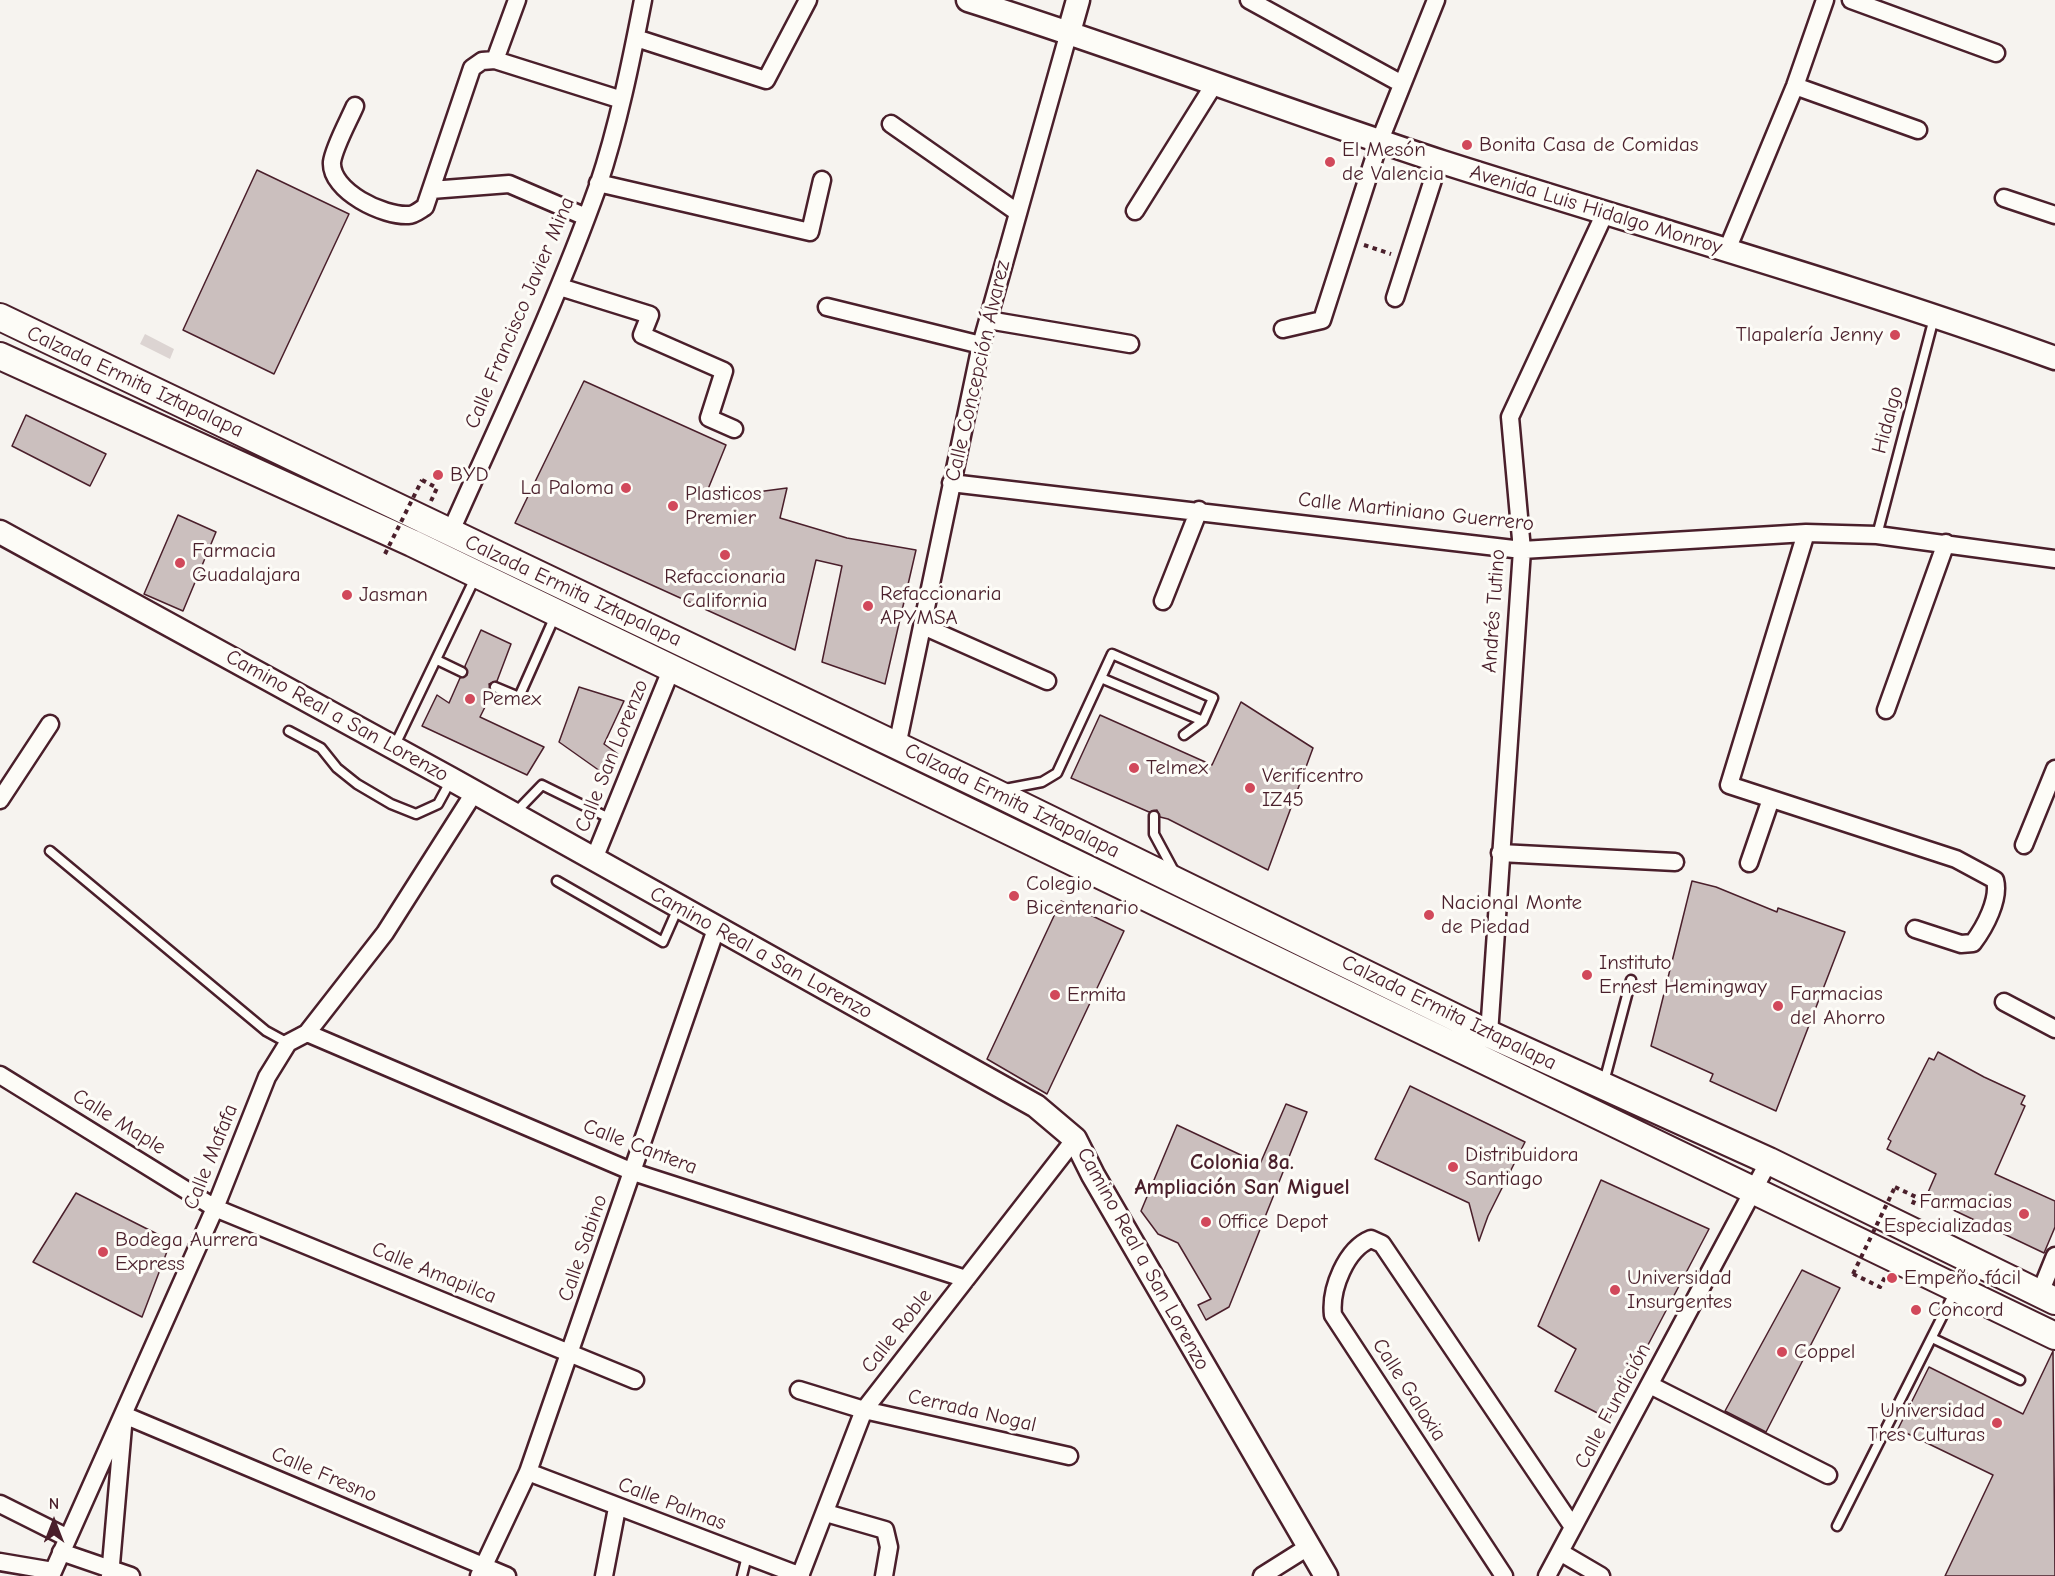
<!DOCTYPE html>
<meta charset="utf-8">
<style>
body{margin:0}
#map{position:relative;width:2055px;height:1576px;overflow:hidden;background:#f6f3ef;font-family:"Comic Neue",sans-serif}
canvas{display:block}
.north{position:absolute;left:24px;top:1492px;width:60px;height:60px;-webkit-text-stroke:4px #fdfcf7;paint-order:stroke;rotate:0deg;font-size:16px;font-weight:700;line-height:24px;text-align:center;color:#4a1f2b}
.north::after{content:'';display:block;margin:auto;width:21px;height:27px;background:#4a1f2b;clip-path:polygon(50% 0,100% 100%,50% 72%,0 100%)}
</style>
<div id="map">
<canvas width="2055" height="1576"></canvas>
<div class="north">N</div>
</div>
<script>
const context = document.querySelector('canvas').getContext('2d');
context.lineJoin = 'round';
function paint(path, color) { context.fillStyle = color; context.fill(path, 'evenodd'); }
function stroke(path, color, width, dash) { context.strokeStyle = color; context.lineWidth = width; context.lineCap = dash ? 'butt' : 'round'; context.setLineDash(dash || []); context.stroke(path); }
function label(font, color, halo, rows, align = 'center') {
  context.font = font + ' "Comic Neue",sans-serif'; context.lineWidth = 6; context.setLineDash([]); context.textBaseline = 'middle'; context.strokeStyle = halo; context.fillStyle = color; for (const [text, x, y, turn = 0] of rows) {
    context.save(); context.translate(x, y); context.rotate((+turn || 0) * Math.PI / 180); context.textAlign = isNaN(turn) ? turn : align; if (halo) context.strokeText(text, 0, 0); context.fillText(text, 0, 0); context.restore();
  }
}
paint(new Path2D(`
 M145,334L174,349L170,359L140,344Z`), '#dcd4d2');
const building = new Path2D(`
 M257,170L349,214L274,374L183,330Z
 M584,381L726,445L704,499L787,488L780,518L847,538L916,550L885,684L822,662L842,566L816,560L795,650L515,523Z
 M26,415L106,454L90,486L12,446Z
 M178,515L216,532L183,611L144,594Z
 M481,630L511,644L497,681L489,684L492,693L480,717L544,747L527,775L422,726L437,695L449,703L460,678L467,675L465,666Z
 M579,687L624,701L604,744L618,754L607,776L559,742Z
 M1241,702L1313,748L1268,870L1168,819L1160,817L1157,810L1149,812L1071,778L1100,715L1212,765Z
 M1692,881L1716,887L1777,912L1778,908L1845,932L1776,1111L1710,1081L1713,1074L1651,1046Z
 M1061,901L1124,931L1047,1094L987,1059Z
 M1938,1052L1984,1077L2025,1096L2021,1104L2025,1106L1995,1174L2055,1201V1227L2044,1253L1926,1197L1936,1174L1887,1149L1891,1141L1888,1139L1929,1058L1934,1060Z
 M1410,1086L1525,1142L1488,1216L1479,1241L1469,1203L1375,1159Z
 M1286,1104L1307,1112L1229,1307L1206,1320L1198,1305L1211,1299L1178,1243L1158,1234L1141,1211L1177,1125L1260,1164Z
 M1601,1180L1709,1229L1609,1419L1555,1391L1576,1349L1538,1326Z
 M76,1193L171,1241L142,1317L33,1262Z
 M1802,1270L1840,1288L1766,1432L1725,1411Z
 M2053,1351L2055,1576H1945L1993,1475L1898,1429L1929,1367L2023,1414Z`);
paint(building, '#cbbfbe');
stroke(building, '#4a1f2b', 1.5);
const lane = new Path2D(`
 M1877,535L1934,318
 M437,660L462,672
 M1101,678L1203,721
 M495,687L519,697L555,616
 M289,731L321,748L337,768L357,784L391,804L416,814L438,804L450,782
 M394,747L475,578
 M1005,789L1042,782L1057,773L1112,654L1213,698L1203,721L1184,735
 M515,813L542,785L611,819
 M1154,816V834L1175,873
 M50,851L266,1031L288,1043
 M557,881L663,942L678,908
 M1604,1082L1631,980
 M1932,1338L2020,1380
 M1837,1526L1955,1291
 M742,1576L747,1556`);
const street = new Path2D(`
 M1249,0L1402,84
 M1851,0L1996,53
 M636,38L766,80L808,0
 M495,60L517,0
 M1795,86L1918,130
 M355,106C349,120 334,147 332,162C330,191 384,217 409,215C414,215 420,210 425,207L472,68L482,61L495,60L622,100
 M891,124L1017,212
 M598,183L810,232L822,180
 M431,190L509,184L586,217
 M2004,198L2055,215
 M1135,211L1215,83
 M1727,250L1795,86L1825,0
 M560,287L650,315L642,335L724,371L709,418L734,429
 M1395,298L1439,161
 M827,307L981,345
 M988,320L1130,344
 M1283,329L1322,320L1380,140L1436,0
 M951,483L1522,550L1806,533L1877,535L2055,559
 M450,533C501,418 556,304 598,186C618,126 631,62 643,0
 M1806,533L1729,785L1956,859L1995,880C2000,899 1985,927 1973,943L1961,944L1915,929
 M1163,601L1199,510
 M923,626L1047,681
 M1886,710L1946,543
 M897,746L981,345L1069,32
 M0,800L50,724
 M2024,845L2055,769
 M1500,853L1675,862
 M594,859L671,670
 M1749,863L1771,799
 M2004,1002L2055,1029
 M307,1033L633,1172L966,1279
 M1489,1034L1522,550L1510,417L1605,213
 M0,1075L215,1208L635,1380
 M2040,1293L2055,1256
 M1650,1385L1828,1475
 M799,1390L864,1410L1069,1456
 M528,1472L801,1576
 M0,1504L68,1538
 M826,1513L885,1530L889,1547L884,1576
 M61,1552L131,1576
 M1560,1552L1601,1576
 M0,1562L53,1571
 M51,1576L215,1208L267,1077L288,1043L307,1033L385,933L474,793
 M110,1576L124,1415L507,1576
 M479,1576L528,1472L716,929
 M604,1576L617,1508
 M800,1576L864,1410L1075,1139
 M1262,1576L1308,1547
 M1504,1576L1333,1315C1330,1289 1346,1249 1371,1239L1382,1244L1573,1527
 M1547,1576L1769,1161`);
const secondary = new Path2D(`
 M968,0C1127,50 1283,110 1442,162C1646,227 1853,285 2055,358
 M1069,32L1078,0
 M0,532L451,779L1036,1106L1075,1139L1093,1175L1326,1576`);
const primary = new Path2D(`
 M0,317L992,791L1489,1034L1769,1161L2055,1301
 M0,356L412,543L2055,1336`);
stroke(lane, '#4a1f2b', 13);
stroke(street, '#4a1f2b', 21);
stroke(secondary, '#4a1f2b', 27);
stroke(primary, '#4a1f2b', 30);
stroke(new Path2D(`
 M1364,245L1391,254
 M422,480L437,488L431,501
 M1895,1187L1916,1197L1911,1208
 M1853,1274L1880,1287L1885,1277`), '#4a1f2b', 4, [4.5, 4.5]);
stroke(lane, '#fdfcf7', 8);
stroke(street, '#fdfcf7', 16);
stroke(secondary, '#fdfcf7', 22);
stroke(primary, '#fdfcf7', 26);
stroke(new Path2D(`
 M385,554L422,480
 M1853,1274L1895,1187`), '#4a1f2b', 4, [4.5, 4.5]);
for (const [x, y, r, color] of [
 [1467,145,6,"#d1495b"],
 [1330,162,6,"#d1495b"],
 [1895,335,6,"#d1495b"],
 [438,475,6,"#d1495b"],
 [626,488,6,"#d1495b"],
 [673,506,6,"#d1495b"],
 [725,555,6,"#d1495b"],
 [180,563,6,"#d1495b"],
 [347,595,6,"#d1495b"],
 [868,606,6,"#d1495b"],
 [470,699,6,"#d1495b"],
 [1134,768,6,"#d1495b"],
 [1250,788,6,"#d1495b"],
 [1014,896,6,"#d1495b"],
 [1429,915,6,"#d1495b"],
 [1587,975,6,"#d1495b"],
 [1055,995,6,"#d1495b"],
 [1778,1006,6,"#d1495b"],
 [1453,1167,6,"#d1495b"],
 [2024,1214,6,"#d1495b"],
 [1206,1222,6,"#d1495b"],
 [103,1252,6,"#d1495b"],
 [1892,1278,6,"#d1495b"],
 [1615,1290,6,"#d1495b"],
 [1916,1310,6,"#d1495b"],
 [1782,1352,6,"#d1495b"],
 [1997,1423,6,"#d1495b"]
]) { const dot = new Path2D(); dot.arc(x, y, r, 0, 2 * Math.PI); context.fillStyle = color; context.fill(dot); stroke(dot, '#fdfcf7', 2); }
label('21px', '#4a1f2b', '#fdfcf7', [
 ["Bonita Casa de Comidas",1479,145],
 ["El Mesón",1342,150],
 ["de Valencia",1342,174],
 ["Tlapalería Jenny",1883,335,"right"],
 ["BYD",450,475],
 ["La Paloma",614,488,"right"],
 ["Plasticos",685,494],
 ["Premier",685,518],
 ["Farmacia",192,551],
 ["Guadalajara",192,575],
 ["Refaccionaria",725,577,"center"],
 ["California",725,601,"center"],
 ["Refaccionaria",880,594],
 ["APYMSA",880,618],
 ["Jasman",359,595],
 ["Pemex",482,699],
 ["Telmex",1146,768],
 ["Verificentro",1262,776],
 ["IZ45",1262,800],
 ["Colegio",1026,884],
 ["Bicentenario",1026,908],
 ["Nacional Monte",1441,903],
 ["de Piedad",1441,927],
 ["Instituto",1599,963],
 ["Ernest Hemingway",1599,987],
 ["Farmacias",1790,994],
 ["del Ahorro",1790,1018],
 ["Ermita",1067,995],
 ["Distribuidora",1465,1155],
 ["Santiago",1465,1179],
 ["Farmacias",2012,1202,"right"],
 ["Especializadas",2012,1226,"right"],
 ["Office Depot",1218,1222],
 ["Bodega Aurrera",115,1240],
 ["Express",115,1264],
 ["Universidad",1627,1278],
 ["Insurgentes",1627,1302],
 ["Empeño fácil",1904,1278],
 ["Concord",1928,1310],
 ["Coppel",1794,1352],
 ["Universidad",1985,1411,"right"],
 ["Tres Culturas",1985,1435,"right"]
], 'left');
label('21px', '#4a1f2b', '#fdfcf7', [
 ["Avenida Luis Hidalgo Monroy",1596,210,17],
 ["Calle Francisco Javier Mina",520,313,-67],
 ["Calle Concepción Álvarez",978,371,-77],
 ["Calzada Ermita Iztapalapa",135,382,25],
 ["Hidalgo",1888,420,-75],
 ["Calle Martiniano Guerrero",1416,512,6],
 ["Calzada Ermita Iztapalapa",573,591,25],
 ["Andrés Tutino",1494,611,-86],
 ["Camino Real a San Lorenzo",337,716,29],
 ["Calle San Lorenzo",612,756,-68],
 ["Calzada Ermita Iztapalapa",1012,801,26],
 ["Camino Real a San Lorenzo",761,953,29],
 ["Calzada Ermita Iztapalapa",1449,1013,26],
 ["Calle Maple",119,1122,32],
 ["Calle Cantera",640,1147,21],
 ["Calle Mafafa",211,1157,-68],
 ["Calle Sabino",583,1248,-71],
 ["Camino Real a San Lorenzo",1143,1259,61],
 ["Calle Amapilca",434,1273,22],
 ["Calle Roble",897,1331,-52],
 ["Calle Galaxia",1409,1390,57],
 ["Calle Fundición",1613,1406,-62],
 ["Cerrada Nogal",972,1411,13],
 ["Calle Fresno",324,1475,23],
 ["Calle Palmas",672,1504,21]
]);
label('bold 22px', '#4a1f2b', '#fdfcf7', [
 ["Colonia 8a.",1242,1163],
 ["Ampliación San Miguel",1242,1188]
]);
</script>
